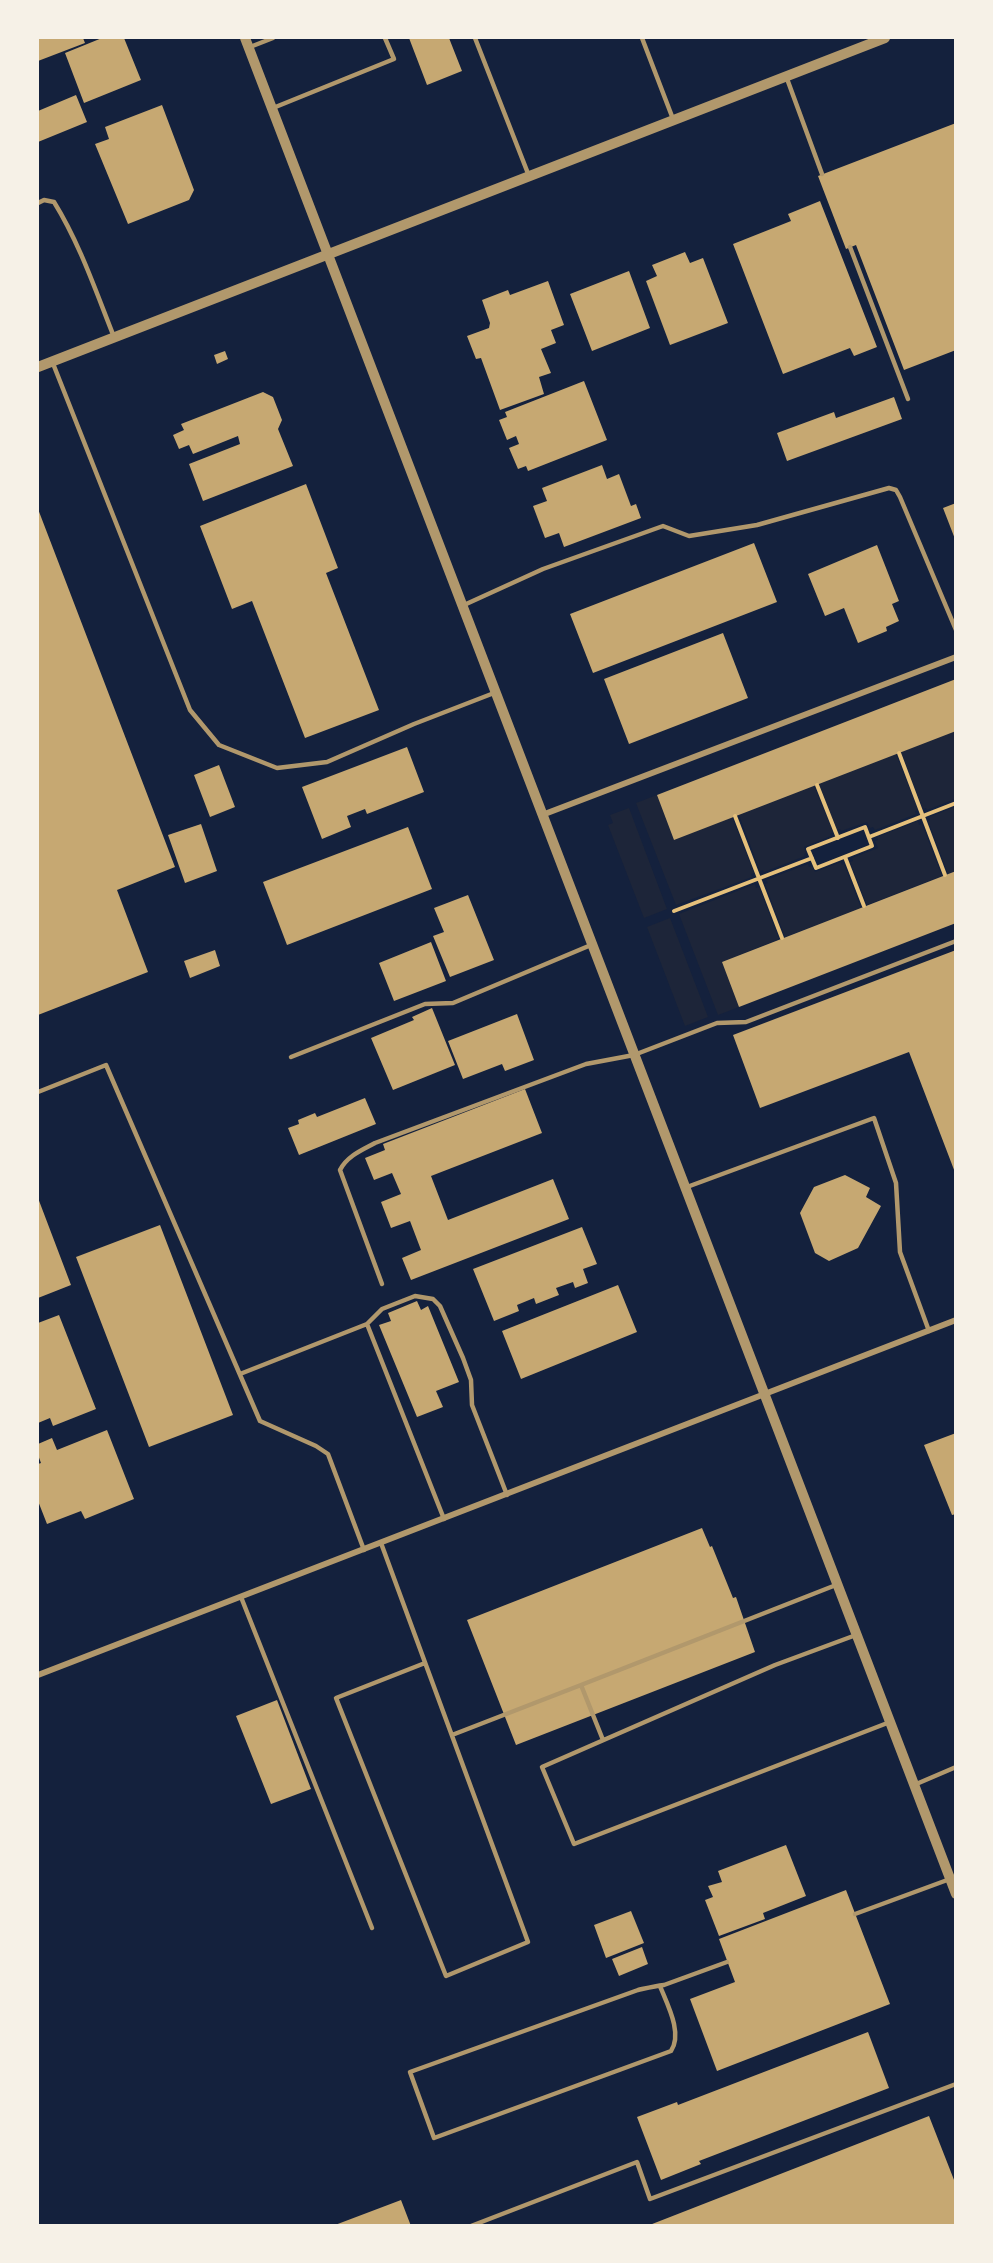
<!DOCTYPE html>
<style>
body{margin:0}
#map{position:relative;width:993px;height:2263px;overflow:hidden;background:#14213d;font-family:"IBM Plex Serif",serif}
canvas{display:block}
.frame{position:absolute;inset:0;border:39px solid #f6f1e7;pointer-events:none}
</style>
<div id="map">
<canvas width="993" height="2263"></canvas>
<div class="frame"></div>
</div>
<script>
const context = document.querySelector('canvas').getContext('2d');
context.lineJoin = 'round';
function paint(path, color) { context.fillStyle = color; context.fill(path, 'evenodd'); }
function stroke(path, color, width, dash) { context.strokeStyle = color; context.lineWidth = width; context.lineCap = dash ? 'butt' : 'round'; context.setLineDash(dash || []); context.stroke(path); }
paint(new Path2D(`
 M955,731V799L927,810L926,808L923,809L901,752Z
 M896,754L918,810L915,811L916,814L875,830L873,827L870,828L867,822L841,831L840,829L837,830L819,784Z
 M814,786L833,832L830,834L831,836L804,847L806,853L804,854L805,856L764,872L763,870L760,871L739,815Z
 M657,795L674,840L732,817L754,873L751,874L752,877L676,905L636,803Z
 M955,807V871L948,874L928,821L930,820L929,817Z
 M629,808L667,909L644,918L608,825L613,823L610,815Z
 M918,821L919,825L922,824L942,876L867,905L850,862L853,861L852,858L878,848L875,841L878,840L877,837Z
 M841,862L842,865L844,864L861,908L785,937L765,884L768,883L766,880L808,864L809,867L812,866L815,872Z
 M755,884L756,888L759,887L779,939L722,962L739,1007L718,1015L679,914Z
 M670,918L708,1017L685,1026L647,927Z`), '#1d2539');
paint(new Path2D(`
 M38,38H83L85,43L38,61Z
 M102,38H124L141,80L84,103L65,53Z
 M409,38H449L462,71L427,85Z
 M76,95L87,122L38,142V111Z
 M162,105L194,190L189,200L128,224L95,144L109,139L105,127Z
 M956,123V350L904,370L856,245L846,249L818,176Z
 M820,201L877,347L854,356L850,348L783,374L733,244L791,221L788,214Z
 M685,252L690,263L703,258L728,323L670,345L646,281L657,276L652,265Z
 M629,271L650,328L592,351L570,294Z
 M548,281L564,325L551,330L556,343L541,349L551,373L539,377L544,394L500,410L481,358L476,359L467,336L489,328L490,323L482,300L508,290L510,295Z
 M225,351L228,359L217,364L214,355Z
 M584,381L607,440L528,471L526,466L518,469L509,448L519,444L516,436L507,440L499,420L507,417L505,412Z
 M263,392L273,397L282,420L278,429L293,466L203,501L189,464L240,444L238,436L193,454L189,445L179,449L173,435L184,430L181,424Z
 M894,397L902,419L787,461L777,433L834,412L836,418Z
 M602,465L607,479L619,474L631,506L636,504L641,518L564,547L559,533L545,538L533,506L547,501L542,488Z
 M306,484L338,568L326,573L379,710L305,738L252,601L232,609L200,526Z
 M956,503V539H955L943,508Z
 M38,509L175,867L117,890L148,972L38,1015Z
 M754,543L777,602L593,673L570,614Z
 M877,545L899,601L892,604L899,621L886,627L887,631L858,643L844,608L825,616L808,574Z
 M723,633L748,698L629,744L604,679Z
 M956,679V731L674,840L657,795Z
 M407,747L424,792L367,814L365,809L347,816L351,827L322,839L302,787Z
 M219,765L235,807L210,817L194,775Z
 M201,824L217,871L185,883L168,835Z
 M408,827L432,889L287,945L263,882Z
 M956,871V923L739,1007L722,962Z
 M468,895L494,960L450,977L433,936L444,932L434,908Z
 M431,942L446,981L394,1001L379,963Z
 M215,950L220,966L190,978L184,961Z
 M956,950V1175L909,1052L760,1108L733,1035Z
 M432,1008L455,1065L393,1090L371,1038L414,1020L412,1017Z
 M517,1014L534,1060L505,1071L502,1064L463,1079L448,1041Z
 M525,1089L542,1133L431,1176L448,1220L553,1179L569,1219L411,1280L402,1258L421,1250L410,1221L391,1228L381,1202L401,1194L392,1173L374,1180L365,1158L385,1150L383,1144Z
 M365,1098L376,1124L299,1155L288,1128L299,1124L298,1120L315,1113L317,1117Z
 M845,1175L870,1188L866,1197L881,1206L858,1248L829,1261L815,1253L800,1213L814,1187Z
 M38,1198L71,1285L38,1298Z
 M160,1225L233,1415L149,1447L76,1257Z
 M582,1227L597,1264L583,1269L588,1283L575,1288L573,1282L556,1288L559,1295L536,1304L534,1298L517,1305L519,1311L494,1321L473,1269Z
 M618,1285L637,1332L521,1379L502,1331Z
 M417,1301L421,1310L428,1306L459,1382L436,1391L443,1407L417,1417L379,1325L391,1321L388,1313Z
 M59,1315L96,1409L53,1426L50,1418L38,1423V1323Z
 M107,1430L134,1499L85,1519L81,1511L47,1524L38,1501V1464L41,1463L38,1455V1444L52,1438L57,1450Z
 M956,1433V1514L952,1515L924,1445Z
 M702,1528L710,1547L712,1546L733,1598L736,1597L755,1652L516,1745L467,1620Z
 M277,1700L311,1789L271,1804L236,1716Z
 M786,1845L806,1896L763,1913L765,1919L719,1936L705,1900L713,1897L708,1886L722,1882L718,1871Z
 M846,1890L890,2004L717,2071L690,1999L735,1982L719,1939Z
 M631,1911L644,1943L606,1958L594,1925Z
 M642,1947L648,1964L619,1976L612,1959Z
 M868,2032L889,2088L699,2161L701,2164L661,2180L637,2117L677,2102L678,2105Z
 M929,2116L956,2185V2226H647Z
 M401,2200L411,2226H335V2225Z`), '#c6a872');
stroke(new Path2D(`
 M899,753L945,875
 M817,785L838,838
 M735,816L782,938
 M865,827L872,846L816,868L808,849Z
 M869,837L956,803
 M845,857L864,906
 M674,911L812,858`), '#e5c07b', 4);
stroke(new Path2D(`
 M475,38L529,176
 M642,38L673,119
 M250,47L273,38
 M786,76L822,174
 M273,108L394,59L385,38
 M38,203L44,200L54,202C80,244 96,292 114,337
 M850,247L908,399
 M52,361L190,710L219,745L277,768L327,762L414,724L494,693
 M464,605L543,569L663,526L689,536L757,525L889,488L896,490L900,497L956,630
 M291,1057L425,1004L453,1003L591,945
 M38,1092L106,1065L260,1421L316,1446L328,1454L364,1550
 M687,1187L874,1118L896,1183L900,1252L929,1331
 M382,1284L340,1170C347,1156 362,1150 375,1143L586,1064L634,1055L717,1023L746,1022L956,941
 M367,1324L444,1519
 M240,1374L367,1324L382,1309L415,1296L433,1299L440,1306L463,1358L471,1380L472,1405L507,1495
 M381,1543L528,1942L446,1976L336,1698L425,1663
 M241,1597L372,1928
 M856,1635L775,1665L542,1767L574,1844L890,1722
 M452,1735L581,1685
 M603,1740L581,1685L836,1585
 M914,1785L956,1767
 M855,1914L950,1879
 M660,1986C667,2004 683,2033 671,2051L434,2138L410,2072L638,1990C647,1988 655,1986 664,1985L727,1962
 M471,2226L637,2162L650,2199L956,2084`), '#b1986c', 4.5);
stroke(new Path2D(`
 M542,815L956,657
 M38,1675L956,1320`), '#b1986c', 6);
stroke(new Path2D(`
 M245,38L956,1894
 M38,367L885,38`), '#b1986c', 10);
</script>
